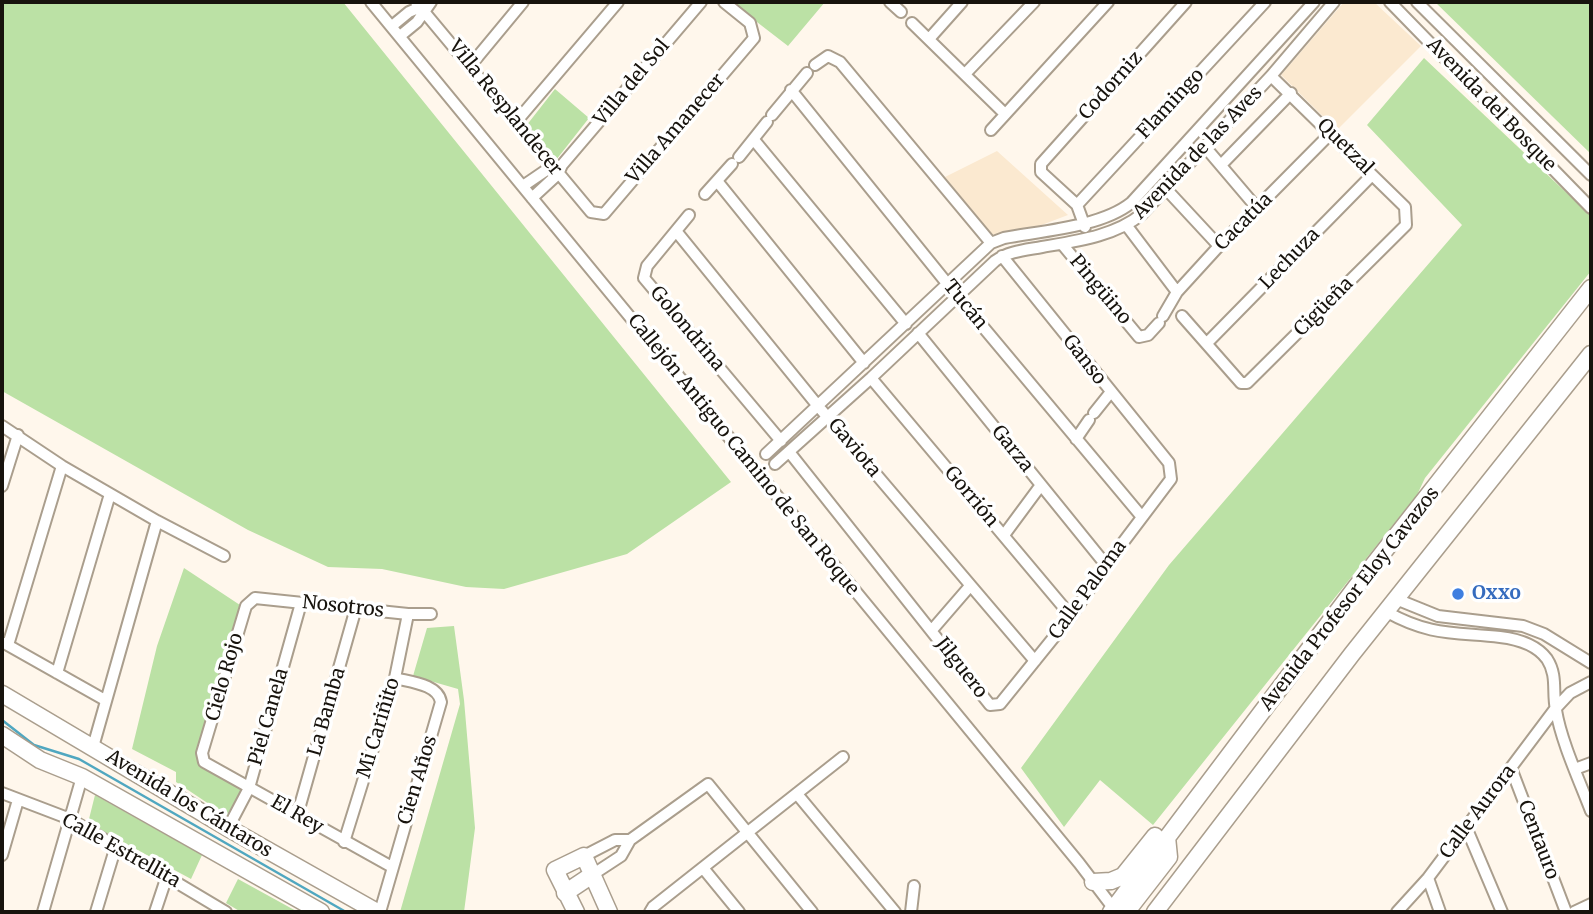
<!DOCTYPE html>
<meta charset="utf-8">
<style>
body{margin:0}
#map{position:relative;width:1593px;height:914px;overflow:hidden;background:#fff7ec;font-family:Merriweather,serif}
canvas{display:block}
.frame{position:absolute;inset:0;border:4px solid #17130d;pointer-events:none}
</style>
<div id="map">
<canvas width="1593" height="914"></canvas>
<div class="frame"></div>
</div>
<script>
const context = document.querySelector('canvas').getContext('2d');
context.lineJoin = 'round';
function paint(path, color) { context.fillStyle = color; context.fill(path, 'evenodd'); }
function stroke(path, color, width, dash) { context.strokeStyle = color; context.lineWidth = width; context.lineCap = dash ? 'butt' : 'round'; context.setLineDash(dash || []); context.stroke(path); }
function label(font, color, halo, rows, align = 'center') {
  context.font = font + ' Merriweather,serif'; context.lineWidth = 7; context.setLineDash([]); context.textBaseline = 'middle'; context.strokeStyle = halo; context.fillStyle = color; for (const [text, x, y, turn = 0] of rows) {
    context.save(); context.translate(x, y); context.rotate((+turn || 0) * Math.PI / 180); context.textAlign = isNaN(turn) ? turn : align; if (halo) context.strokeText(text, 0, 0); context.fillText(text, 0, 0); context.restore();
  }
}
paint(new Path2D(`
 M1344,2H1374L1421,46L1337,130L1281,75Z
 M997,151L1068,215L1039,226L991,235L945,177Z`), '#fbe9d0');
paint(new Path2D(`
 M2,2H343L731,482L627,554L504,589L466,587L382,569L328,567L248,530L2,391Z
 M731,2H825L788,46Z
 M1435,2H1591V154Z
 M1424,58L1591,216V271L1425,478L1417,495L1153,825L1100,780L1064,827L1021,768L1169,565L1462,225L1367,125Z
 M555,89L589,118L556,160L526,126Z
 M184,568L243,607L197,762L243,791L230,818L176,782V772L132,749L157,646Z
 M454,626L464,700L475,828L464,912H400L460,704L458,689L413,676L427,628Z
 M95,795L202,855L191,879L88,823Z
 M238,879L298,912H241L226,903Z`), '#bbe1a5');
stroke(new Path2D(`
 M2,720L34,745L79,759L346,912`), '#50a7c0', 2.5);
const street = new Path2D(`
 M371,2L1079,863L1114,909
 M416,2L591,212L604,214L754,38L750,23L724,2
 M890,2L901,12
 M1390,2L1591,208
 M1417,2L1591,175
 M912,23L1005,114
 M392,26L409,12L425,5
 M400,36L417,22L431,2
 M929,39L962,2
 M815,65L828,56L840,62L991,243
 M470,66L523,2
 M965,74L1034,2
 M791,90L958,297L1142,517
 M772,115L807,73
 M516,122L618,2
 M991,130L1108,2
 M754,140L906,324
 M1206,148L1257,208
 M739,157L767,122
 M1222,164L1291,93
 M717,181L864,363
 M523,186L545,171L559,166
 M1167,190L1219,246
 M705,194L732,164
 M532,198L558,174L562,165L701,2
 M1077,205L1265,2
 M689,215L647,266L644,278L781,441
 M1127,226L1177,292
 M1085,227L1077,205L1041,172V164L1186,2
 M676,231L818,406L1035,661
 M1062,244L1139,337L1148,335L1159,323
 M1163,316L1177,292L1219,246L1331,133
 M1182,316L1241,383H1247L1406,225L1405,207L1271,76
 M918,333L1106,565
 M1207,343L1372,175
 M871,378L1071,616
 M1094,413L1110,393
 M2,426L62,466L157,521L224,556
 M1076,439L1089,420
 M790,453L990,705L1000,704L1071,616L1106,565L1171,479L1169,463L1002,256
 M766,454L991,243L1004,238C1041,231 1101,227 1131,203L1314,2
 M775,464L871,378L995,261C1009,251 1026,250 1042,247C1077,241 1115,236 1142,214L1271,76L1334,2
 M2,486L18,435
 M1004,535L1041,485
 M1396,599L1438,616L1523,626L1544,634L1591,663
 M1387,612C1430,636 1454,632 1500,637C1517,639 1536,644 1547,659C1558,676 1552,692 1556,710C1561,741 1580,782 1591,811
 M932,630L970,586
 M4,643L105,700
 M8,645L62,466
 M57,673L110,494
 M93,747L157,521
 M1511,768L1566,912
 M1575,769L1591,763
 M2,793L70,819L226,912
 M797,794L895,912
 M297,816L356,608
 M1466,827L1502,912
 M228,828L249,788L301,603
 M344,842L395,678L408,614
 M2,855L18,800
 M584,856L615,840H630
 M392,867L204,762L202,753L246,606L255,598L408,614H431
 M703,868L739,912
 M592,875L621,856L630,840L708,784L812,912
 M1428,878L1440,912
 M43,912L82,777
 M96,912L116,846
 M155,912L167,876
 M380,912L441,702C438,684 410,682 395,678
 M650,912L653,907L843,757
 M911,912L914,886
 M1397,912L1428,878L1555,709L1570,693L1591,682
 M1574,912L1591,904`);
const secondary = new Path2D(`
 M2,694L228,828L377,912
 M2,735L40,760L82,777L321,912
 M1093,882L1111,881L1123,876L1155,836
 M565,893L592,875
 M576,912L555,870L584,856L609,912
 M1111,912L1356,587L1591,288
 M1129,912L1131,906L1169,857L1167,837
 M1155,912L1352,654L1591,354`);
stroke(street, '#aa9e8d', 14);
stroke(secondary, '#aa9e8d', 19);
stroke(street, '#fff', 10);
stroke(secondary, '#fff', 16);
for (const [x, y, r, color] of [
 [1458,594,7,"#3f7fe0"]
]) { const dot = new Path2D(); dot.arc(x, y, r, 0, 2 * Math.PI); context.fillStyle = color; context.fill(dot); stroke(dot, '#fff', 2.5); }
label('19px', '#17130d', '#fff', [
 ["Villa del Sol",632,83,-50],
 ["Codorniz",1111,86,-48],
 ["Flamingo",1171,104,-47],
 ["Avenida del Bosque",1491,105,46],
 ["Villa Resplandecer",505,108,51],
 ["Villa Amanecer",676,129,-49],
 ["Quetzal",1345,147,45],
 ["Avenida de las Aves",1198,153,-46],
 ["Cacatúa",1244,222,-45],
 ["Lechuza",1290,259,-46],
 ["Pingüino",1100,290,50],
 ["Tucán",965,305,51],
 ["Cigüeña",1324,307,-45],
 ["Golondrina",687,329,50],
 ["Ganso",1084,360,52],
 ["Gaviota",854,448,50],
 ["Garza",1012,449,51],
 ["Callejón Antiguo Camino de San Roque",743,455,51],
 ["Gorrión",971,497,50],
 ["Calle Paloma",1088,590,-54],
 ["Avenida Profesor Eloy Cavazos",1350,599,-52],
 ["Nosotros",343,607,6],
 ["Jilguero",961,668,52],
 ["Cielo Rojo",225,677,-74],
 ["La Bamba",327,712,-74],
 ["Piel Canela",269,717,-74],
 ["Mi Cariñito",379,728,-73],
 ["Cien Años",418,780,-73],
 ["Avenida los Cántaros",189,804,31],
 ["Calle Aurora",1478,812,-53],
 ["El Rey",297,815,30],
 ["Centauro",1538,840,69],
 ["Calle Estrellita",121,851,29]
]);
label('bold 19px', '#366cbe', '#fff', [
 ["Oxxo",1472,594]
], 'left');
</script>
